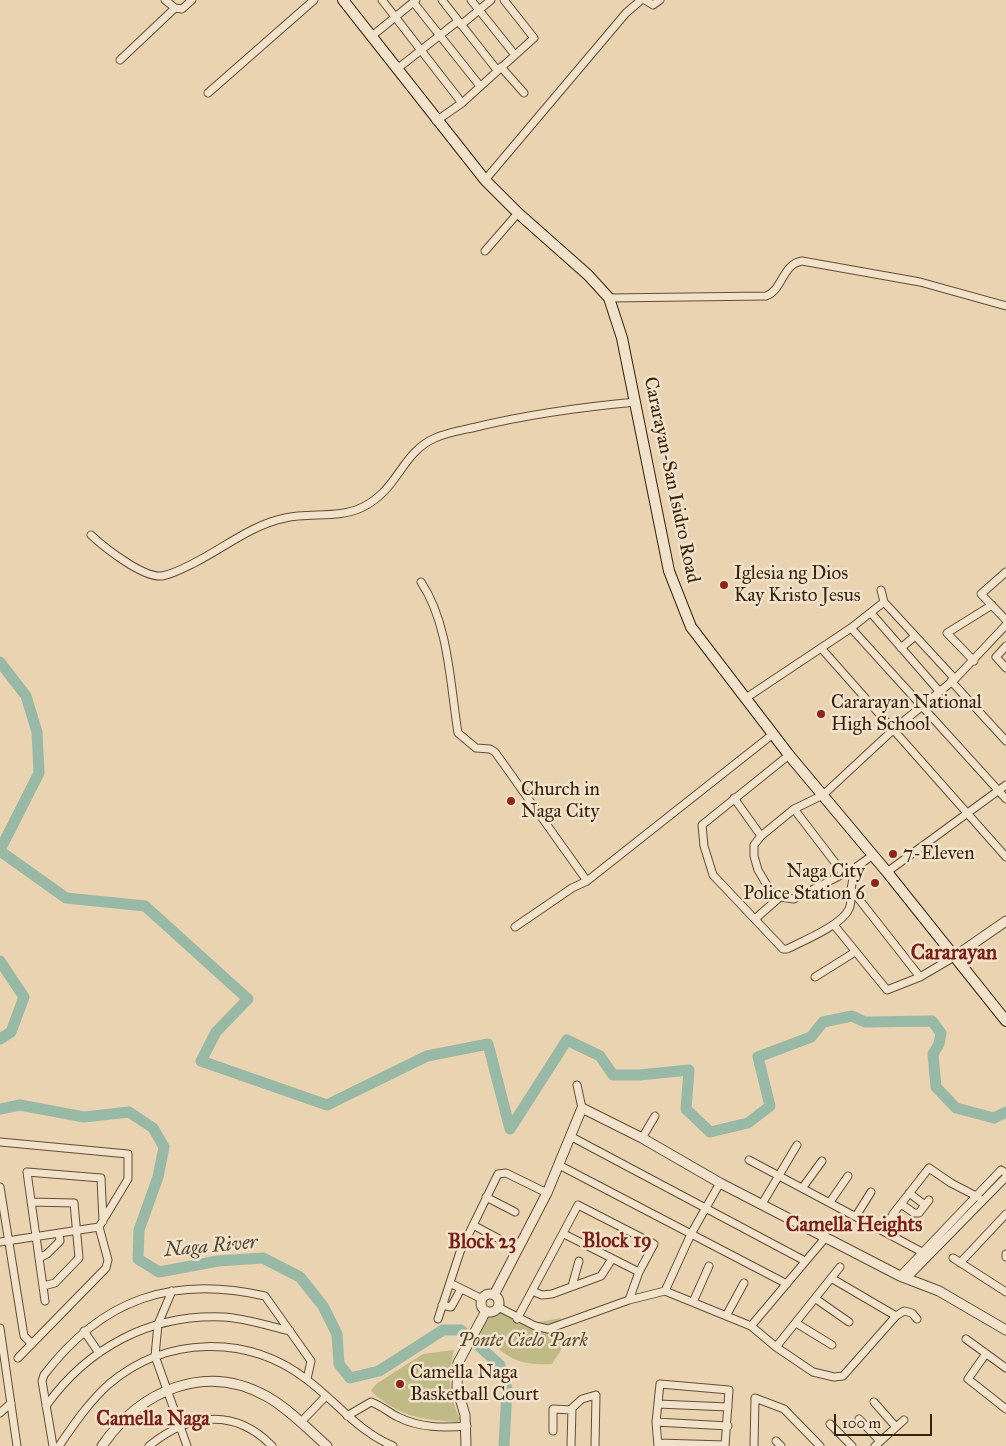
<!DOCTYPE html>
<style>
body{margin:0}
#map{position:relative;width:1006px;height:1446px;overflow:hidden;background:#e9d3b1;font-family:"IM FELL Great Primer",serif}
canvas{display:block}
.scale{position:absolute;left:834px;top:1414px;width:98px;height:22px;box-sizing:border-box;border:2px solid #372109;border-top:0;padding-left:6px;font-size:15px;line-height:18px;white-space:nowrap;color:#372109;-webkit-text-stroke:4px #f1e2cc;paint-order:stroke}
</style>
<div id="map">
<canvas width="1006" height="1446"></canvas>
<div class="scale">100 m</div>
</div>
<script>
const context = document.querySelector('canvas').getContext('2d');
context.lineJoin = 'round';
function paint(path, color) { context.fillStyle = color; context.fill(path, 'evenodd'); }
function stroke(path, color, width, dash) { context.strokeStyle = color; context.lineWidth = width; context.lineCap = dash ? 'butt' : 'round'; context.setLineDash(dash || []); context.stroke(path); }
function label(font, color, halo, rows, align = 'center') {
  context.font = font + ' "IM FELL Great Primer",serif'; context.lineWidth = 5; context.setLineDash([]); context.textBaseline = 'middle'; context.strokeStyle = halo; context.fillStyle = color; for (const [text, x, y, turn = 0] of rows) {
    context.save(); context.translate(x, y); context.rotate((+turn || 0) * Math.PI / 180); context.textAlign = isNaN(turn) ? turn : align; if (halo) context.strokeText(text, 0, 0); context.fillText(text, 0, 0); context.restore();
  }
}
paint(new Path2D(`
 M497,1311H510L534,1323L561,1318V1350L552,1364C512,1366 506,1355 477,1330L489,1314Z
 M454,1350C447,1376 449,1395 460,1419L457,1422C421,1420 398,1416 371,1391L376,1384L423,1354Z`), '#bfba86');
stroke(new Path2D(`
 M0,662L26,696L37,732L39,773L0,850
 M0,851L66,898L145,906L248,999L216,1032L201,1061L327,1105L427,1056L488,1044L510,1129L567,1040L600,1056L613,1075H639L689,1070L686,1109L710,1132L748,1123L770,1106L758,1057L811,1037L823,1022L852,1016L865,1022L932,1021L941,1033L939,1044L933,1054L936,1087L956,1108L994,1118L1006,1112
 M0,961L24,997L11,1032L0,1039
 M0,1109L20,1105L84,1117L129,1112L153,1128L164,1147L158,1177L139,1230L138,1259L159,1272L218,1261L263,1258L300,1277L323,1306L337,1334L339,1364L350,1378L379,1371L443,1330H461L500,1365L507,1389L504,1446`), '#99b9a7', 11);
const minor = new Path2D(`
 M165,0L175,8L182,9L192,0
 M382,0L462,103
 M442,0L497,70
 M471,0L515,55
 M645,0L653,5L660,0
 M414,3L480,86
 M461,25L491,0
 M372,36L416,0
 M120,60L175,8
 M501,67L524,93
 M397,69L458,21
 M208,93L314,0
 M436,121L462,103L534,38L504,0
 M485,180L626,13L641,0
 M485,251L518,213
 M609,298L766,296C783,290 782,264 802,261L920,282L1006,306
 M91,535C105,548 143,578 162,576C173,574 184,568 194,563C224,548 251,525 285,518C310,512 339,519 363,507C399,489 401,453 435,438C448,432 463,430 476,427C529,414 582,407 636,402
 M1006,572L981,594L1006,620
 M421,582C449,624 450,684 458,733L476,748L490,749L495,752L587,881
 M881,590L884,602L955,679
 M871,613L939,691
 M851,628L1006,799
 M1006,646L996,657L1006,668
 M821,648L1006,857
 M901,648L915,636
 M974,661L947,633L992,605
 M951,681L1006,741
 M746,698L851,628L884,602
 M789,755L702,825L704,846L713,875L783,949H787C803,941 842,925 849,909C852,902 851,895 851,889
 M734,798L761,836
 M794,809L843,873
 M873,855L855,868L794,899L780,897L771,892L758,870L754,856V845L761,836L794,809L823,795L893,730L955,679L1006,625
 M855,868L851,889L920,977
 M887,872L1006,785
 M755,919L780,897
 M834,925L887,990L920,977L954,957
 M515,927L572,888L587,881L773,734
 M815,977L855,952
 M577,1085L582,1108
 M570,1136L805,1261
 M642,1138L655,1116
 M0,1142L128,1154V1179L99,1227L108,1260L106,1268L18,1358
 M749,1160L922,1252L926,1257
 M559,1165L787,1284
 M0,1187L24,1336L32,1344
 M803,1187L822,1161
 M909,1193L925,1205
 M486,1197L515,1212
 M31,1202L74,1203L79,1258L55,1283L43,1286
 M830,1202L848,1176
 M762,1204L797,1145
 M901,1204L914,1213H919L929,1200
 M856,1216L871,1192
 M473,1225L518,1249
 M884,1231L893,1214L929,1168L951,1183L978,1197
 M564,1234L639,1272
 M0,1242L99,1227
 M1006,1254V1257
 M39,1258L47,1254L60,1241L59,1233
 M953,1258L1006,1292
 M960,1263L1006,1214
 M900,1276L1001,1170L1006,1173
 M831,1278L896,1316L904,1311L912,1313L917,1319
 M907,1278L1006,1177
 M450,1283L482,1299
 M572,1286L579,1261
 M172,1291L158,1324L155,1356L187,1446
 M532,1291L542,1295L552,1294L601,1276L612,1259
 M665,1291L691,1234L720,1183
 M816,1299L849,1322
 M45,1301L27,1172L101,1178L103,1221
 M693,1302L709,1266
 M442,1305L451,1307L461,1289
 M498,1307L535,1326L548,1329L629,1300L665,1291L751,1326L776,1347L813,1372L834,1377L843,1376L896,1316
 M726,1316L744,1283
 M438,1319L460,1252L498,1174L506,1173L547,1193
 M517,1319L578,1205L654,1244L639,1272L629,1300
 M796,1323L832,1345
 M751,1326L826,1237
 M0,1328L17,1446
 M84,1331L99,1353
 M966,1339L1006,1368
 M776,1347L840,1267
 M985,1355L968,1379L1006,1409
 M874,1402L896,1427
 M658,1404L728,1407
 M46,1406C88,1347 151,1314 223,1317C245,1318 268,1326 290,1331
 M0,1413L11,1403
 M347,1416L371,1402C382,1406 388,1412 398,1417C420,1428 443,1428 467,1426
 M859,1419L880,1441
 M301,1422L326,1396
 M656,1422L728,1426
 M830,1424L852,1446
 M553,1431V1409L572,1410
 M776,1441L781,1446
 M658,1443L725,1445
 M53,1446L42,1381L44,1375C102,1299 171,1275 265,1296L311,1361L307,1379
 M59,1446C74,1424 89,1402 109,1384C166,1336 247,1334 306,1379C336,1401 357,1431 393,1446
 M149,1446C188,1414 234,1407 272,1446
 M571,1446L572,1408L582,1399L596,1395L595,1446
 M658,1446L656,1422L660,1384L729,1390L725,1446
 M754,1446L755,1398L784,1409L820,1446
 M875,1446L904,1420`);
const tertiary = new Path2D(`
 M954,957L1006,921
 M481 1303a9 9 0 1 1 18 0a9 9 0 1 1-18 0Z
 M494,1295L547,1193L582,1108L642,1138L720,1183L900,1276L939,1291L1006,1330
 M102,1446C140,1391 205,1361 268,1397C290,1410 308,1429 327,1446
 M466,1446L465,1415L457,1388L458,1363L486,1311`);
const secondary = new Path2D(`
 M343,0L485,180L518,213L588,275L609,298L622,338L669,571L691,627L789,755L887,872L1006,1021`);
stroke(minor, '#644e33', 9);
stroke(tertiary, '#644e33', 11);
stroke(secondary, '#372109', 12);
stroke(minor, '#f1e2cc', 7);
stroke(tertiary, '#f1e2cc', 9);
stroke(secondary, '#f1e2cc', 10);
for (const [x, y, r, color] of [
 [724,585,5,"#8f2418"],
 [821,714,5,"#8f2418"],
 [511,801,5,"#8f2418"],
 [893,854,5,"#8f2418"],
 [875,883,5,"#8f2418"],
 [400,1384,5,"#8f2418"]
]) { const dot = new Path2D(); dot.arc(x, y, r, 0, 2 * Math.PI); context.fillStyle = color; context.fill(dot); stroke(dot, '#f1e2cc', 2); }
label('19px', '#372109', '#f1e2cc', [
 ["Cararayan-San Isidro Road",671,480,78]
]);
label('19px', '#372109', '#f1e2cc', [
 ["Iglesia ng Dios",734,574],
 ["Kay Kristo Jesus",734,596],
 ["Cararayan National",831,703],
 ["High School",831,725],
 ["Church in",521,790],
 ["Naga City",521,812],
 ["7-Eleven",903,854],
 ["Naga City",865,872,"right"],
 ["Police Station 6",865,894,"right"],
 ["Camella Naga",410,1373],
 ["Basketball Court",410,1395]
], 'left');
label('italic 19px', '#594728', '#f1e2cc', [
 ["Ponte Cielo Park",523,1341]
]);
label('bold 20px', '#7a1f14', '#f1e2cc', [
 ["Camella Heights",854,1226],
 ["Block 19",617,1242],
 ["Block 23",482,1243],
 ["Camella Naga",153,1420]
]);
label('italic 20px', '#504730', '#f1e2cc', [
 ["Naga River",211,1247,-5]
]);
label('bold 21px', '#7a1f14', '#f1e2cc', [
 ["Cararayan",954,954]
]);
</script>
